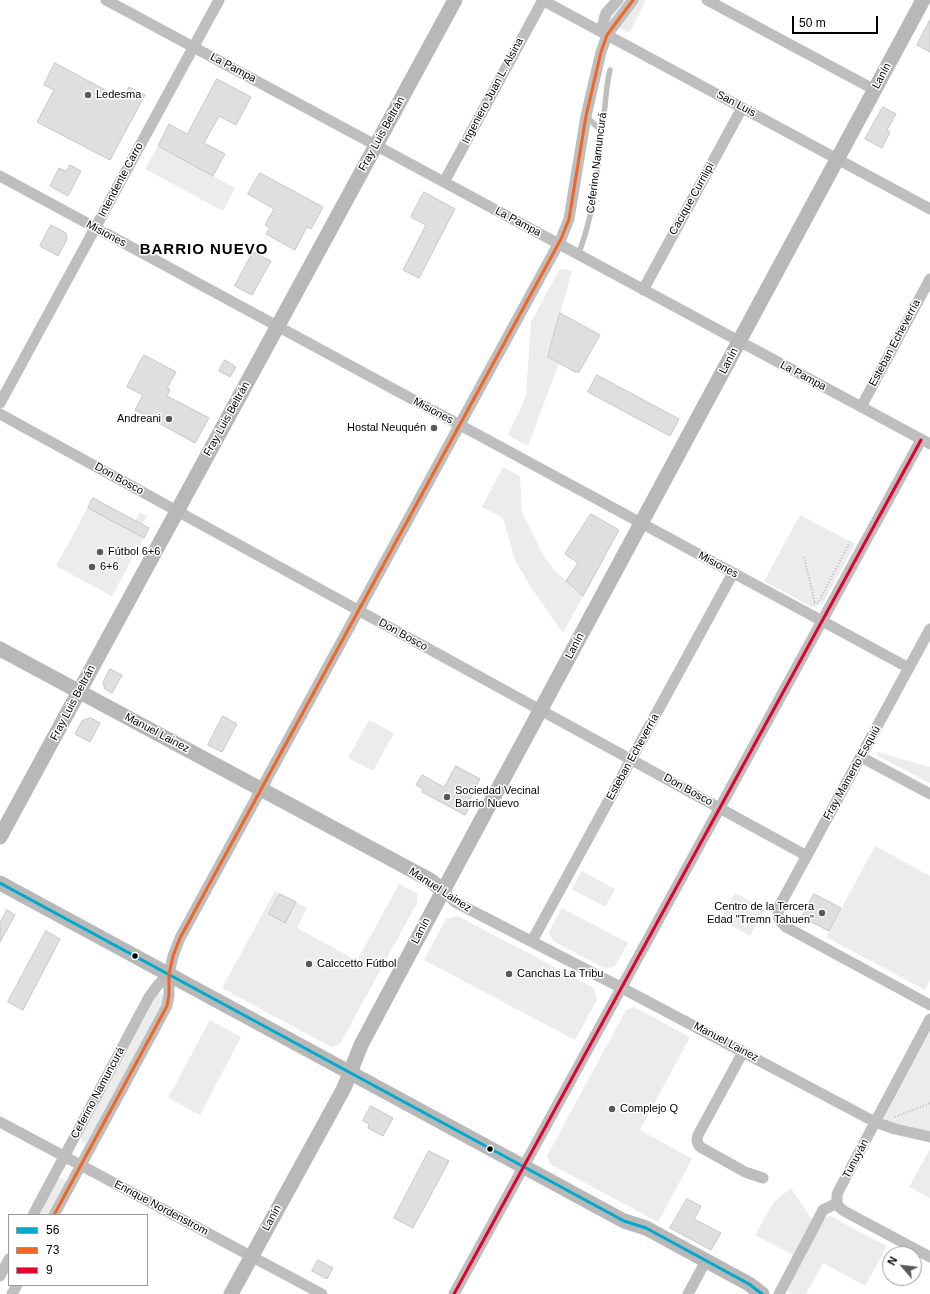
<!DOCTYPE html>
<meta charset="utf-8">
<style>
body{margin:0}
#map{position:relative;width:930px;height:1294px;overflow:hidden;background:#fff;font-family:Arial,sans-serif}
canvas{display:block}
.legend{position:absolute;left:8px;top:1214px;width:140px;height:72px;box-sizing:border-box;background:#fff;border:1px solid #999;margin:0;padding:5px 7px;list-style:none;font-size:12px;color:#000}
.legend li{display:flex;align-items:center;gap:8px;height:20px}
.legend b{width:20px;border:1px solid #999}
.north{position:absolute;left:882px;top:1246px;width:40px;height:40px;box-sizing:border-box;background:#fff;border:1px solid #999;border-radius:50%;rotate:298deg;font-size:11px;font-weight:700;line-height:16px;text-align:center;color:#000}
.north::after{content:'';display:block;margin:auto;width:14px;height:18px;background:#595959;clip-path:polygon(50% 0,100% 100%,50% 72%,0 100%)}
.scale{position:absolute;left:792px;top:16px;width:86px;height:18px;box-sizing:border-box;border:2px solid #000;border-top:0;padding-left:5px;font-size:12px;line-height:14px;white-space:nowrap;color:#000;-webkit-text-stroke:3px #fff;paint-order:stroke}
</style>
<div id="map">
<canvas width="930" height="1294"></canvas>
<ul class="legend">
<li><b style="height:5px;background:#00a9ce"></b>56</li>
<li><b style="height:5px;background:#f26522"></b>73</li>
<li><b style="height:5px;background:#e4002b"></b>9</li>
</ul>
<div class="north">N</div>
<div class="scale">50 m</div>
</div>
<script>
const context = document.querySelector('canvas').getContext('2d');
context.lineJoin = 'round';
function paint(path, color) { context.fillStyle = color; context.fill(path, 'evenodd'); }
function stroke(path, color, width, dash) { context.strokeStyle = color; context.lineWidth = width; context.lineCap = dash ? 'butt' : 'round'; context.setLineDash(dash || []); context.stroke(path); }
function label(font, color, halo, rows, align = 'center') {
  context.font = font + ' Arial,sans-serif'; context.lineWidth = 3; context.setLineDash([]); context.textBaseline = 'middle'; context.strokeStyle = halo; context.fillStyle = color; for (const [text, x, y, turn = 0] of rows) {
    context.save(); context.translate(x, y); context.rotate((+turn || 0) * Math.PI / 180); context.textAlign = isNaN(turn) ? turn : align; if (halo) context.strokeText(text, 0, 0); context.fillText(text, 0, 0); context.restore();
  }
}
paint(new Path2D(`
 M613,0H646L629,33L597,16Z
 M158,146L235,188L223,211L145,169Z
 M567,269L572,271L548,356L559,363L528,446L508,435L526,396L531,322L559,270Z
 M503,467L520,476L522,512L542,553L554,570L583,596L563,633L530,586L515,560L503,518L482,507Z
 M93,498L135,521L140,512L147,516L142,524L149,528L112,596L56,566Z
 M800,515L855,544L823,603L815,607L810,606L764,581Z
 M369,720L394,733L373,771L348,758Z
 M877,752L930,767V783L878,756Z
 M875,846L930,876V980L925,990L826,937Z
 M582,871L615,889L605,907L572,889Z
 M399,884L417,894V903L340,1044L331,1047L222,988L275,891L307,908L297,928L357,961Z
 M735,893L765,909L750,936L720,920Z
 M562,908L628,943L615,966L606,969L553,941L549,932Z
 M458,916L594,988L597,1000L575,1040L424,960L446,919Z
 M158,993L164,995V1000L87,1142L85,1143L82,1142L80,1136Z
 M634,1007L690,1037L640,1130L692,1159L658,1222L550,1164L547,1156L626,1010Z
 M210,1020L241,1037L200,1115L168,1098Z
 M930,1032V1133L888,1123L884,1118Z
 M930,1149V1198L909,1187Z
 M61,1178L65,1179L66,1184L49,1215H39L58,1179Z
 M791,1188L812,1220L793,1255L755,1235L774,1202Z
 M830,1216L887,1246L865,1286L823,1263L806,1294H792L788,1292L786,1286L823,1218Z`), '#ececec');
const building = new Path2D(`
 M930,20V52L917,45Z
 M55,63L122,99L129,87L145,95L110,160L37,122L54,90L44,85Z
 M217,79L251,97L236,125L219,116L204,143L225,154L213,176L158,146L169,124L187,134Z
 M883,107L896,114L887,130L890,132L882,148L865,139Z
 M70,165L81,171L68,196L50,186L59,168L66,171Z
 M260,173L323,207L311,229L307,227L295,250L266,234L270,228L265,225L274,209L248,194Z
 M424,192L455,209L419,278L403,270L426,225L411,217Z
 M51,225L66,233L67,239L58,256L40,246Z
 M253,252L271,261L252,295L235,286Z
 M560,313L600,335L579,372H575L548,357Z
 M144,355L176,372L167,388L170,389L167,396L209,418L195,443L135,410L143,395L127,387Z
 M225,360L236,367L230,377L219,371Z
 M597,375L679,419L670,436L588,392Z
 M93,498L149,528L144,538L88,508Z
 M591,514L619,530L583,596L566,581L578,563L565,554Z
 M110,669L122,675L112,693L105,689L103,683Z
 M223,716L237,724L222,752L208,745Z
 M91,718L100,723L90,742L75,734L82,721Z
 M456,766L480,779L469,801L472,802L465,815L422,792L423,789L416,785L422,775L444,787Z
 M280,894L296,902L285,923L269,914Z
 M814,894L841,908L829,931L802,917Z
 M7,910L15,915L0,942V923Z
 M46,931L60,939L23,1010L8,1002Z
 M371,1106L393,1118L383,1136L368,1128L369,1124L363,1121Z
 M429,1151L449,1161L413,1228L394,1218Z
 M687,1199L701,1206L694,1219L721,1233L711,1250L670,1228Z
 M318,1260L333,1268L327,1279L312,1271Z`);
paint(building, '#dfdfdf');
stroke(building, '#c7c7c7', 1);
stroke(new Path2D(`
 M804,557L815,603
 M814,603H818L850,542
 M895,1117L930,1103`), '#b9b9b9', 2, [1, 2]);
stroke(new Path2D(`
 M586,116L601,131
 M578,255C597,208 598,156 605,106C606,94 607,82 610,70`), '#bebebe', 5.5);
stroke(new Path2D(`
 M106,0L930,444
 M542,0L930,209
 M707,0L875,90
 M601,31L606,13L618,0
 M0,176L909,668
 M444,182L543,0
 M643,290L742,108
 M0,403L219,0
 M861,407L930,279
 M0,414L807,856
 M930,629L780,905C776,915 778,920 786,927L930,1005
 M861,757L930,794
 M443,891L455,902L622,988L875,1122L895,1129L930,1137
 M532,941L733,573
 M743,1052L698,1135C696,1140 697,1145 702,1148L745,1172L763,1178
 M0,1122L322,1294
 M837,1203V1196L838,1192L930,1019
 M837,1203L838,1206L844,1211L930,1257
 M33,1215L149,997L158,985L169,974
 M54,1215L167,1006L169,995V974L173,956L180,938L561,239L569,219L586,116L601,52L607,35L633,0
 M0,1276L9,1259
 M12,1294L17,1285
 M454,1294L921,440
 M688,1294L702,1268
 M779,1294L823,1210L837,1203`), '#bebebe', 11);
stroke(new Path2D(`
 M0,649L430,880L443,891
 M0,837L455,0
 M0,883L624,1221L646,1228L749,1284L762,1294
 M231,1294L344,1088L361,1045L443,891L923,0`), '#b8b8b8', 15);
stroke(new Path2D(`
 M0,883L624,1221L646,1228L749,1284L762,1294`), '#00a9ce', 3);
stroke(new Path2D(`
 M54,1215L167,1006L169,995V974L173,956L180,938L561,239L569,219L586,116L601,52L607,35L633,0`), '#f26522', 3);
stroke(new Path2D(`
 M454,1294L921,440`), '#e4002b', 3);
for (const [x, y, r, color] of [
 [88,95,4,"#595959"],
 [169,419,4,"#595959"],
 [434,428,4,"#595959"],
 [100,552,4,"#595959"],
 [92,567,4,"#595959"],
 [447,797,4,"#595959"],
 [822,913,4,"#595959"],
 [135,956,3.5,"#000"],
 [309,964,4,"#595959"],
 [509,974,4,"#595959"],
 [612,1109,4,"#595959"],
 [490,1149,3.5,"#000"]
]) { const dot = new Path2D(); dot.arc(x, y, r, 0, 2 * Math.PI); context.fillStyle = color; context.fill(dot); stroke(dot, '#fff', 1.5); }
label('11px', '#000', '#fff', [
 ["La Pampa",233,68,28],
 ["Lanín",882,76,-62],
 ["Ingeniero Juan L. Alsina",493,91,-62],
 ["San Luis",736,104,28],
 ["Fray Luis Beltrán",382,134,-61],
 ["Ceferino Namuncurá",597,163,-83],
 ["Intendente Carro",121,180,-62],
 ["Cacique Currilipi",692,199,-61],
 ["La Pampa",518,222,28],
 ["Misiones",106,234,28],
 ["Esteban Echeverría",895,343,-62],
 ["Lanín",729,361,-62],
 ["La Pampa",803,376,28],
 ["Misiones",433,411,28],
 ["Fray Luis Beltrán",227,419,-61],
 ["Don Bosco",119,479,29],
 ["Misiones",718,565,28],
 ["Don Bosco",403,635,29],
 ["Lanín",575,646,-62],
 ["Fray Luis Beltrán",73,703,-62],
 ["Manuel Lainez",157,733,28],
 ["Esteban Echeverría",633,757,-61],
 ["Fray Mamerto Esquiú",852,773,-61],
 ["Don Bosco",688,790,29],
 ["Manuel Lainez",440,890,33],
 ["Lanín",421,931,-62],
 ["Manuel Lainez",726,1042,28],
 ["Ceferino Namuncurá",98,1093,-62],
 ["Tunuyán",856,1159,-62],
 ["Enrique Nordenstrom",161,1208,28],
 ["Lanín",272,1218,-61]
]);
label('11px', '#000', '#fff', [
 ["Ledesma",96,95],
 ["Andreani",161,419,"right"],
 ["Hostal Neuquén",426,428,"right"],
 ["Fútbol 6+6",108,552],
 ["6+6",100,567],
 ["Sociedad Vecinal",455,791],
 ["Barrio Nuevo",455,804],
 ["Centro de la Tercera",814,907,"right"],
 ["Edad \"Tremn Tahuen\"",814,920,"right"],
 ["Calccetto Fútbol",317,964],
 ["Canchas La Tribu",517,974],
 ["Complejo Q",620,1109]
], 'left');
context.letterSpacing = '1px';
label('bold 15px', '#000', '#fff', [
 ["BARRIO NUEVO",204,250]
]);
context.letterSpacing = '0px';
</script>
